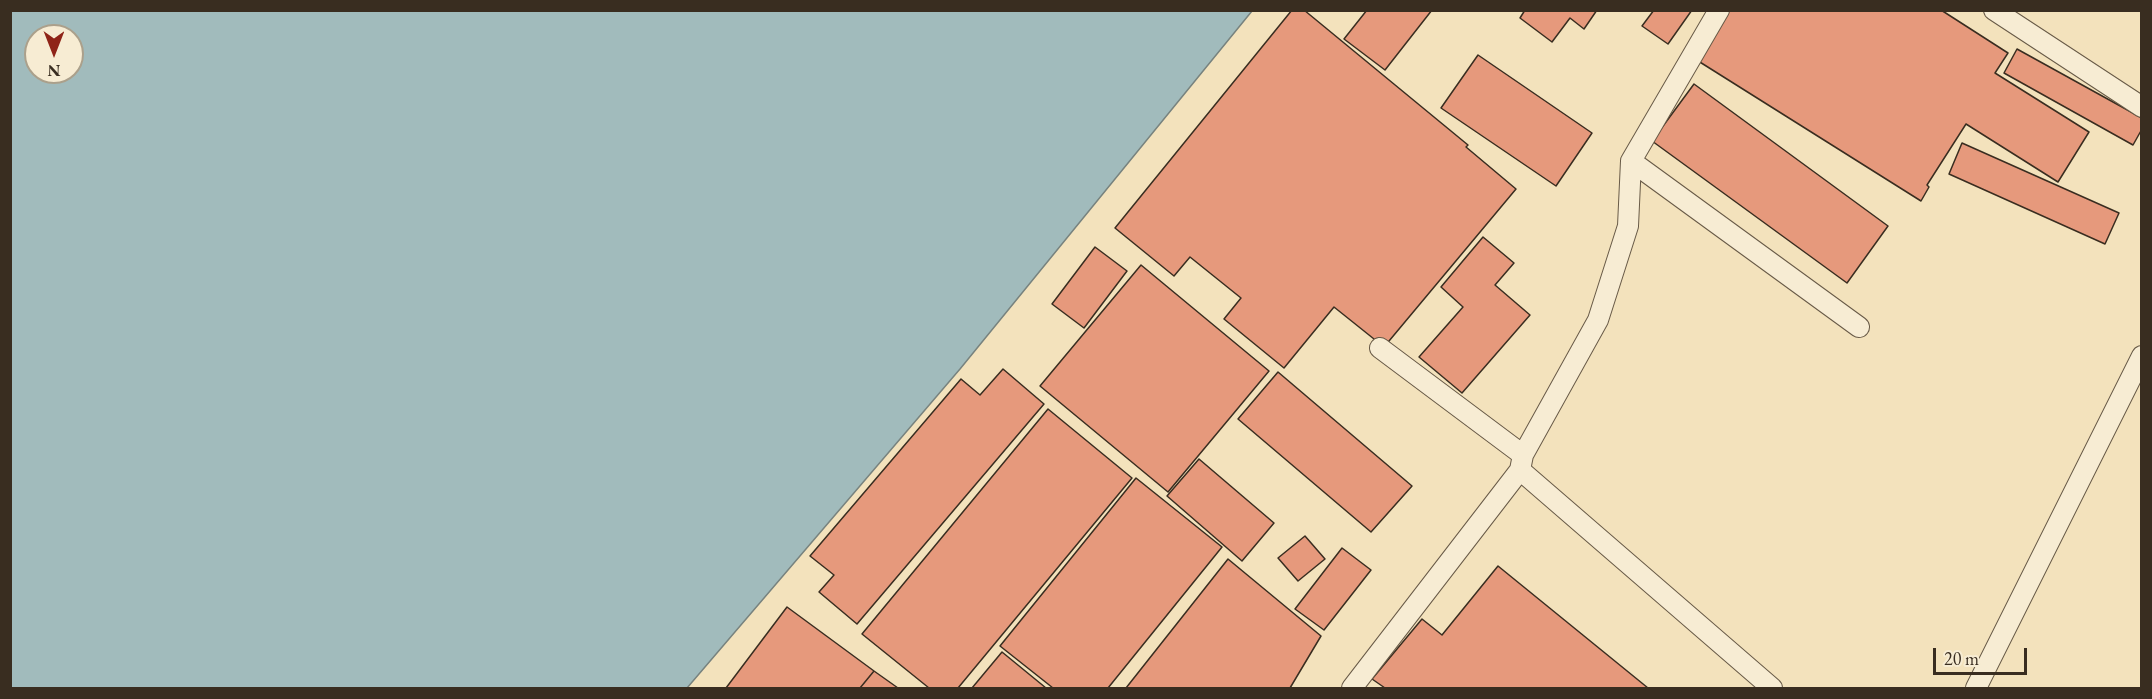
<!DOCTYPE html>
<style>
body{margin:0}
#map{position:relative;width:2152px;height:699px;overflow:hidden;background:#f3e2bc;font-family:"EB Garamond",serif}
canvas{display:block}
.frame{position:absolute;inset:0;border:12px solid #392d20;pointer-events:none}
.north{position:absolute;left:24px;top:24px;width:60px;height:60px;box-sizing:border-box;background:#f7ecd3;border:2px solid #aba08b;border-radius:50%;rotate:180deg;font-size:16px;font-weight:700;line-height:24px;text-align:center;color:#392d20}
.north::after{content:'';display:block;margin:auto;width:21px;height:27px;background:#8f2418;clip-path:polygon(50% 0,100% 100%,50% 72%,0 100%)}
.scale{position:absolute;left:1933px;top:648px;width:94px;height:27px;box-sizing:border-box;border:3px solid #392d20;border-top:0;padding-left:8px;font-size:18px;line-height:21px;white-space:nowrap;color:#392d20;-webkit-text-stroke:4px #f7ecd3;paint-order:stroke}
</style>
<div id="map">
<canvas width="2152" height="699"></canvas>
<div class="frame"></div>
<div class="north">N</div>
<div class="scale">20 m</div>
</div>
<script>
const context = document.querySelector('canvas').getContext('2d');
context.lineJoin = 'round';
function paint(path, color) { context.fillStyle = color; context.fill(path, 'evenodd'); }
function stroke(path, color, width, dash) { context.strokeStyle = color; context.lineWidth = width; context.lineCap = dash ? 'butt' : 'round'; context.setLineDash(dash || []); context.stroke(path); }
const water = new Path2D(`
 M10,11L11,10L1252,11L960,369L687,688H11ZM36,36H72V72H36Z`);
paint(water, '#a1bbbc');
stroke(water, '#77827e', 1.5);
const building = new Path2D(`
 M1292,10H1304L1468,145L1466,147L1516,189L1384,347L1334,307L1284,368L1224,319L1241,298L1190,257L1174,276L1115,228Z
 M1367,10H1432L1385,70L1344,39Z
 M1525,10H1597L1584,29L1570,18L1552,42L1520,18Z
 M1654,10H1692L1668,44L1642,26Z
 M1726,10H1941L2008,53L1995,73L2089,132L2058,182L1966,124L1927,185L1929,187L1921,201L1695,59Z
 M2017,49L2142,118V129L2133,145L2004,73Z
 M1478,55L1592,133L1556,186L1441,108Z
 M1694,84L1888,226L1847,283L1652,141Z
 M1962,143L2119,213L2105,244L1949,174Z
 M1483,237L1514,263L1495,285L1530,315L1462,393L1419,357L1463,307L1441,287Z
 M1095,247L1127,271L1084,328L1052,304Z
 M1141,265L1269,371L1168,492L1040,386Z
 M1003,369L1044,404L857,624L819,592L834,575L810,556L961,379L980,395Z
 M1278,372L1412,486L1371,532L1238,419Z
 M1048,409L1132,478L958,688H929L862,634Z
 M1199,459L1274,523L1242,561L1167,496Z
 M1136,478L1222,547L1108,688H1053L1000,646Z
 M1305,536L1325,559L1298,581L1278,558Z
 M1342,548L1371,570L1324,630L1295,609Z
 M1228,559L1321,636L1290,688H1126Z
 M1498,566L1648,688H1385L1372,679L1422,619L1442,635Z
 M787,607L874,671L860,688H726Z
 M1002,652L1046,688H972Z
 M874,671L898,688H860Z`);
paint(building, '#e6997c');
stroke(building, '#392d20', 1.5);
const lane = new Path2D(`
 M1994,10L2142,107
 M1631,161L1859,327
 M1380,348L1523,455
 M1520,470L1772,688
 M1352,688L1520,470L1523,455L1598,320L1628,226L1631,161L1719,10
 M1976,688L2142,356`);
stroke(lane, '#685a47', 22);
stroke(lane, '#f7ecd3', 20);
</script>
